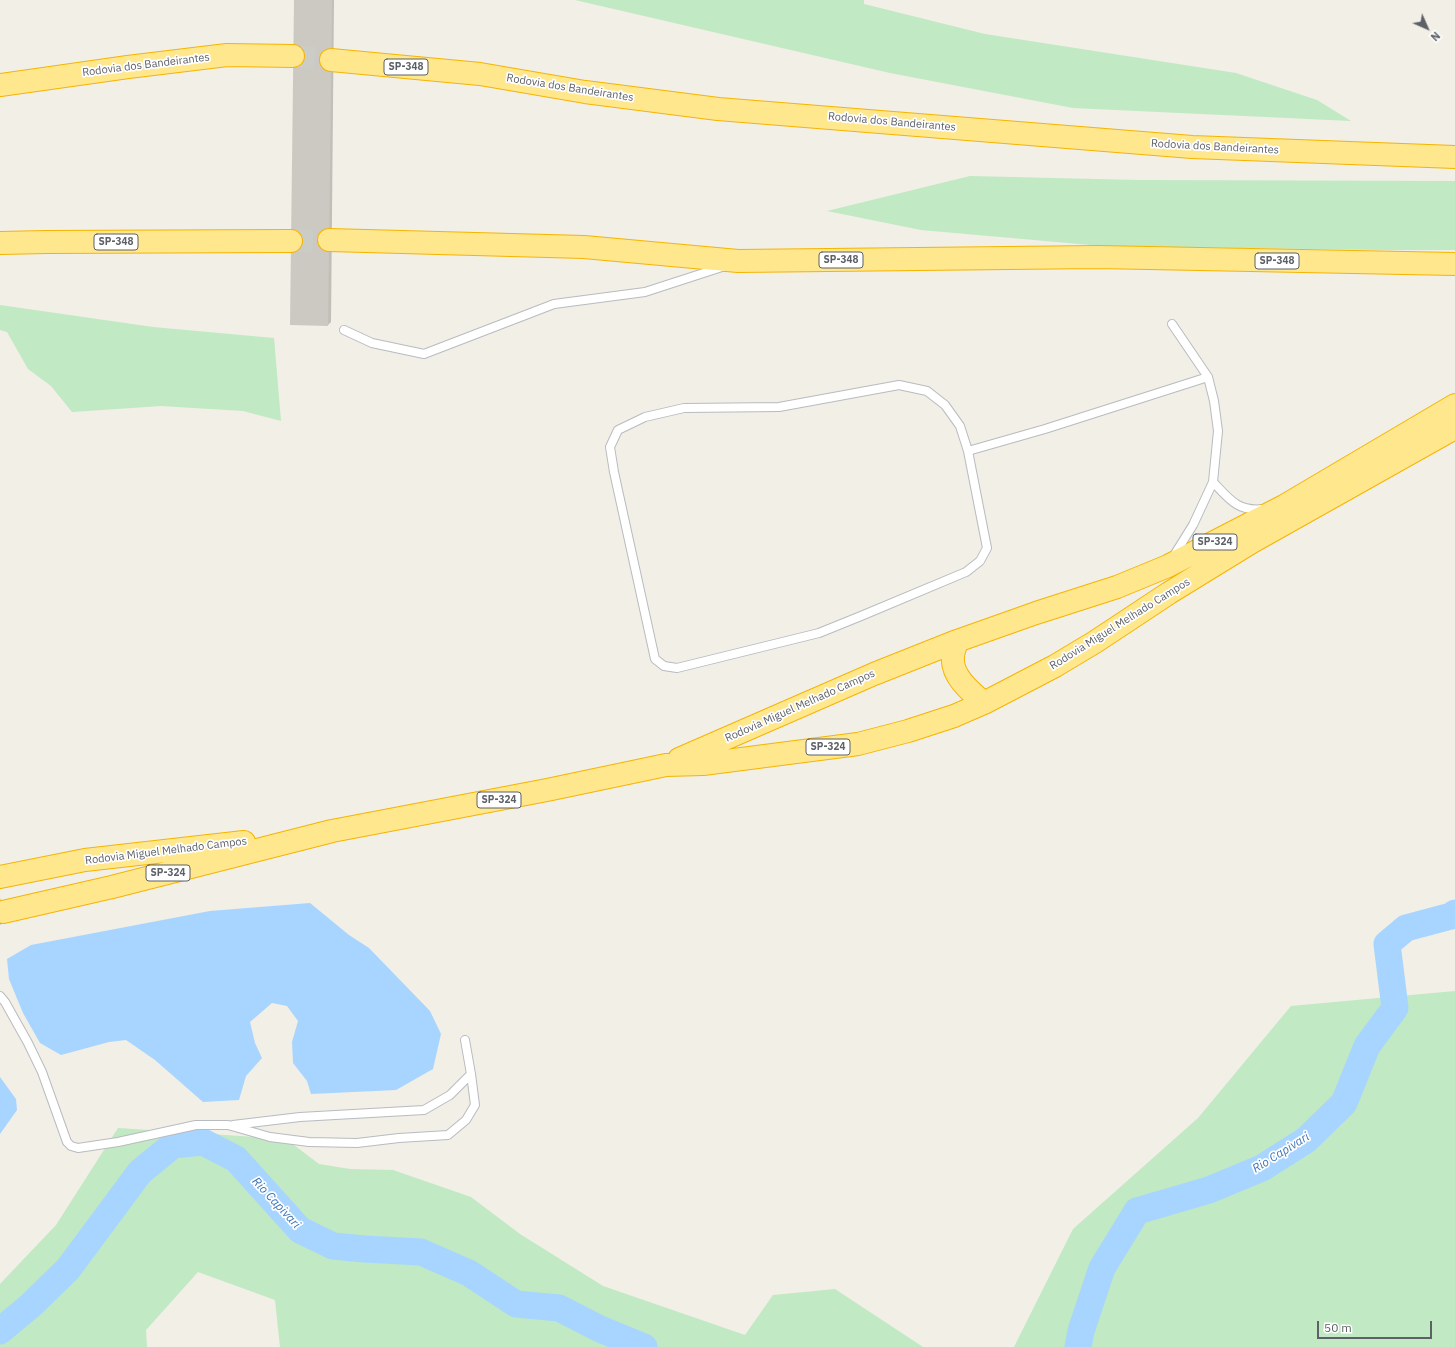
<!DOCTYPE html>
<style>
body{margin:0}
#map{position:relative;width:1455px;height:1347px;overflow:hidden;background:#f1efe6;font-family:"IBM Plex Sans",sans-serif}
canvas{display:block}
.north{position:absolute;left:1407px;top:8px;width:40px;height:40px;-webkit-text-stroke:3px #fff;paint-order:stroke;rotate:135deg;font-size:11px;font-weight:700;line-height:16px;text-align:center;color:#5d6167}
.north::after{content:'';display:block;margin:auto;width:14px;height:18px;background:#5d6167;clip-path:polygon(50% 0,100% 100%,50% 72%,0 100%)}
.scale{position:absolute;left:1317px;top:1321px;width:115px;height:18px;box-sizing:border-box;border:2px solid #5d6167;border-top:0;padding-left:5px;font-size:12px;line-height:14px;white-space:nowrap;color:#5d6167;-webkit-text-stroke:3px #fff;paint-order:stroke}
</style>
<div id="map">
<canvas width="1455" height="1347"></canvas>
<div class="north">N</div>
<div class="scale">50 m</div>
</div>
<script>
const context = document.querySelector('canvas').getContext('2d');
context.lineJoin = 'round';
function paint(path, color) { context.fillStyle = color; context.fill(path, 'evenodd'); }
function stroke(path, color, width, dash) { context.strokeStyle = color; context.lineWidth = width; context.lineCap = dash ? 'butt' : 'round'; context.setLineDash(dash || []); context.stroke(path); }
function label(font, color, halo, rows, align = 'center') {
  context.font = font + ' "IBM Plex Sans",sans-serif'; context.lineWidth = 3.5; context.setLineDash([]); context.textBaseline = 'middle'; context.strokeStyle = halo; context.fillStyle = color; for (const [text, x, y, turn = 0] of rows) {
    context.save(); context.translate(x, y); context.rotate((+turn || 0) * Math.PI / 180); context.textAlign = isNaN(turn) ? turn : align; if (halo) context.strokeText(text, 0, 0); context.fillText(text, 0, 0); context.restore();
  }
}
paint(new Path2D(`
 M575,0H864V4L985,34L1236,73L1317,100L1351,121L1073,108L890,73Z
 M970,176L1138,180L1455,181V250H1379L1102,246L921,230L827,211Z
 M0,305L153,327L274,338L281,421L243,411L161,406L72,412L51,386L28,369L7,332L0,330Z
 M1455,991V1347H1014L1073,1229L1198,1118L1291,1006Z
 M118,1128L286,1139L319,1164L350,1169L393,1170L471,1197L520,1234L603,1286L745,1335L773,1295L835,1289L923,1347H280L275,1300L198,1272L146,1330L147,1347H0V1284L56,1225Z`), '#c1e9c3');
paint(new Path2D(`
 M310,903L349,935L369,948L430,1011L441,1034L433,1069L396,1090L311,1094L307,1081L293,1063L292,1042L298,1021L287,1006L272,1003L250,1022L255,1043L262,1058L246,1076L239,1100L203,1102L155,1060L126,1040L109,1042L61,1055L40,1043L23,1013L9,979L7,959L31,945L210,911Z
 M0,1077L16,1099L17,1110L0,1134Z`), '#a7d5ff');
paint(new Path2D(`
 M295,0H334L331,322L328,325L291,324Z
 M0,897L5,922L0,925Z`), '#0003');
stroke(new Path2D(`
 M0,1331L30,1306L68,1269L140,1172L173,1145L203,1142L236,1159L300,1230L333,1246L364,1249L421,1252L469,1273L516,1304L559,1308L600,1329L644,1347
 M1078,1347L1081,1331L1102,1268L1137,1211L1209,1190L1262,1168L1306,1140L1344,1103L1367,1046L1395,1008L1387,944L1406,928L1451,916L1455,913`), '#a7d5ff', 27);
paint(new Path2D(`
 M294,0H332L328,326L290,325Z`), '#ccc9c3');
stroke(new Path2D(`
 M293,56L331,60
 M291,241L329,240`), '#ccccc6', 22, [22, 11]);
const lane = new Path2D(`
 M1172,324L1208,377L1214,401L1218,431L1213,482L1193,525L1173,557
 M344,330L372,343L424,354L554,304L645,292L722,267
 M968,451L960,426L945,405L927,391L899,385L779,407L684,408L645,417L618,430L610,447L614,472L655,659L664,666L677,668L819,633L861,616L966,572L980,561L987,548L968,451L1045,429L1208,377
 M1213,482C1229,499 1238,512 1263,509
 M0,996L5,1002L28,1043L42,1072L67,1142L71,1146L78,1148L118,1142L196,1125H228L270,1137L309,1142L357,1143L399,1138L448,1135L466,1120L475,1105L471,1074
 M233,1125L300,1117L424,1110L450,1095L471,1074L465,1040`);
const highway = new Path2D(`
 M331,60L480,74L585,92L718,109L1192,147L1455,157
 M0,85L128,67L227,55L293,56
 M329,240L584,247L738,261L1098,257L1455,264
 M0,243L46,242L291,241
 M957,641C956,646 953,652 953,657C951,676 971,692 984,703
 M679,759L874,674L957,641L1036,613L1117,587L1168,566L1284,506L1455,405
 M0,877L85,860L244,842
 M3,912L112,887L332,831L547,790L666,765L703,764L858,744L908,731L954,716L984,703L1055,666L1095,642L1169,593L1252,542L1455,428`);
stroke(lane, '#b8bbc0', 10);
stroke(highway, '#f6b400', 24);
stroke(lane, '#fff', 8);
stroke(highway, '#ffe78e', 22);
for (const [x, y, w] of [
 [406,67,44],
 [116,242,44],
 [841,260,44],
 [1277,261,44],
 [1215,542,44],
 [828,747,44],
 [499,800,44],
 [168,873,44]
]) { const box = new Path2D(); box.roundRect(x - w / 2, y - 8, w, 16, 3); context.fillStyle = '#fff'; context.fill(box); stroke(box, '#5d6167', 1); }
label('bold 10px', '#5d6167', null, [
 ["SP-348",406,67],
 ["SP-348",116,242],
 ["SP-348",841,260],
 ["SP-348",1277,261],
 ["SP-324",1215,542],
 ["SP-324",828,747],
 ["SP-324",499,800],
 ["SP-324",168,873]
]);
label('11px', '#5d6167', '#fff', [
 ["Rodovia dos Bandeirantes",146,65,-7],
 ["Rodovia dos Bandeirantes",570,88,9],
 ["Rodovia dos Bandeirantes",892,122,5],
 ["Rodovia dos Bandeirantes",1215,147,3],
 ["Rodovia Miguel Melhado Campos",1120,624,-32],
 ["Rodovia Miguel Melhado Campos",800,706,-24],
 ["Rodovia Miguel Melhado Campos",166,851,-7]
]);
label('italic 12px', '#3c73b8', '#fff', [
 ["Rio Capivari",1281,1153,-32],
 ["Rio Capivari",276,1203,47]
]);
</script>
